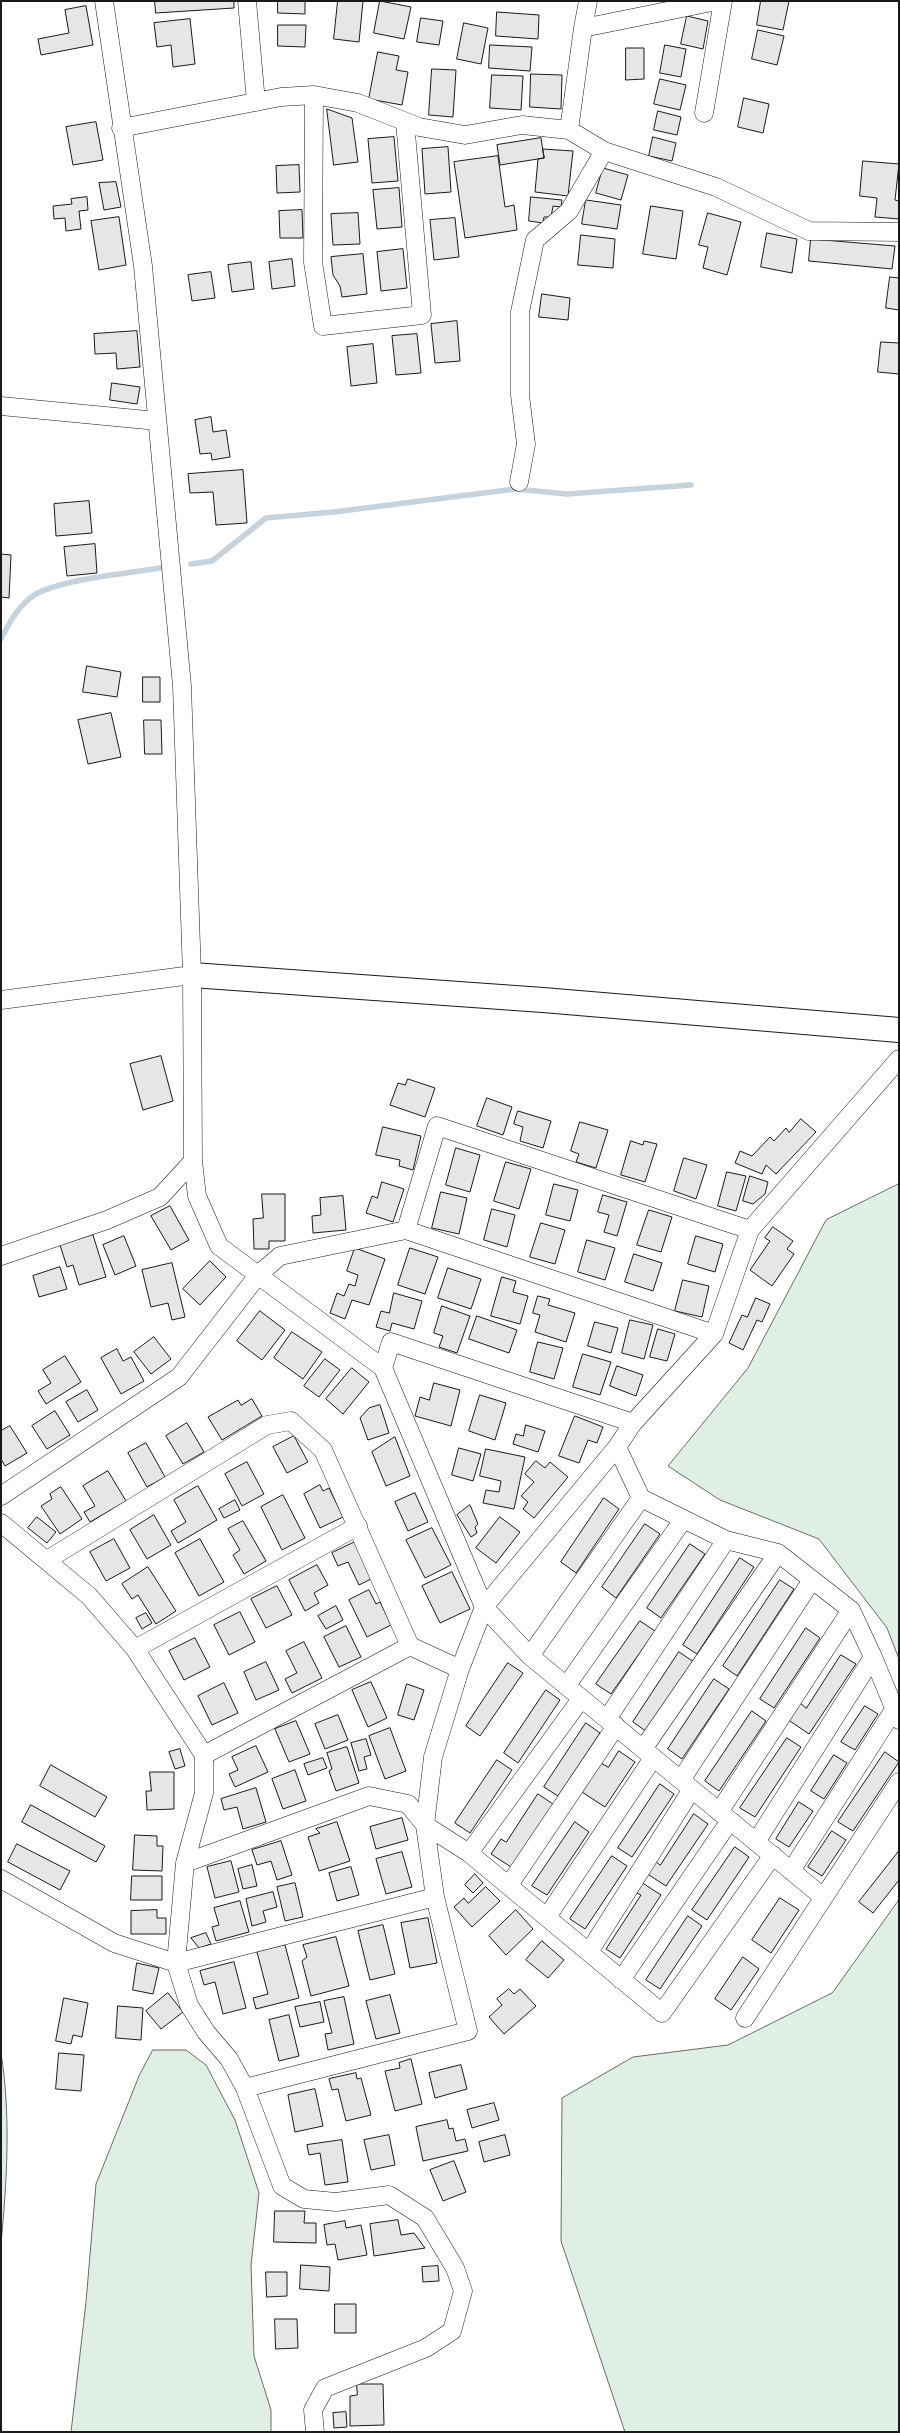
<!DOCTYPE html>
<style>
body{margin:0}
#map{position:relative;width:900px;height:2433px;overflow:hidden;background:#fff;font-family:Commissioner,sans-serif}
canvas{display:block}
.frame{position:absolute;inset:0;border:2px solid #1a1a1a;pointer-events:none}
</style>
<div id="map">
<canvas width="900" height="2433"></canvas>
<div class="frame"></div>
</div>
<script>
const context = document.querySelector('canvas').getContext('2d');
context.lineJoin = 'round';
function paint(path, color) { context.fillStyle = color; context.fill(path, 'evenodd'); }
function stroke(path, color, width, dash) { context.strokeStyle = color; context.lineWidth = width; context.lineCap = dash ? 'butt' : 'round'; context.setLineDash(dash || []); context.stroke(path); }
const green = new Path2D(`
 M899,1184V1659L887,1628L819,1539L720,1500L668,1466L748,1368L826,1220Z
 M899,1900V2432H625L561,2241L562,2098L633,2057L728,2045L832,1993Z
 M153,2050H186L206,2065L235,2120L259,2193L251,2265L254,2356L271,2410V2432H71L86,2302L96,2184L139,2076Z
 M1,2053C11,2115 7,2181 1,2244Z`);
paint(green, '#e0efe3');
stroke(green, '#6a6a6a', 1);
stroke(new Path2D(`
 M191,564L212,561L266,518L334,512L515,489L567,494L691,485
 M1,639C9,623 20,603 36,594C66,578 132,573 167,567`), '#c6d2dc', 5.5);
const building = new Path2D(`
 M155,1H234V8L156,13Z
 M278,1H305V14L278,13Z
 M338,1H363L359,42L334,39Z
 M380,1L411,7L404,39L374,33Z
 M761,1H789L783,30L757,25Z
 M86,6L93,45L41,55L38,39L69,33L65,10Z
 M497,12L539,15L538,39L496,36Z
 M687,16L708,21L703,49L681,44Z
 M421,18L443,21L439,45L417,42Z
 M190,19L195,64L173,67L171,45L157,47L154,23Z
 M464,23L488,28L481,64L457,59Z
 M278,25H306L305,47L278,46Z
 M758,30L784,36L777,65L752,59Z
 M490,45L532,47L530,71L489,68Z
 M665,45L686,49L681,77L660,73Z
 M626,48H644V79L626,80Z
 M378,52L399,56L396,70L408,72L402,105L369,99Z
 M432,69L456,70L453,117L429,115Z
 M531,74L562,75L561,109L530,107Z
 M492,75L523,76L521,110L490,108Z
 M660,79L686,85L680,110L654,104Z
 M744,98L769,104L763,133L738,127Z
 M327,109L352,118L358,162L334,165Z
 M658,111L681,117L677,135L654,130Z
 M96,122L103,160L73,165L66,127Z
 M394,137L398,181L372,183L368,139Z
 M653,137L676,143L672,161L649,156Z
 M541,138L544,158L500,165L497,145Z
 M448,147L451,192L425,194L422,149Z
 M543,149L573,151L568,196L535,192L538,159L544,158Z
 M498,156L505,207L514,205L517,230L465,238L454,162Z
 M863,161L899,164L895,200L899,201V219L875,217L877,198L860,196Z
 M299,165L300,192L277,193L276,166Z
 M603,168L628,175L621,200L596,193Z
 M116,182L121,207L104,210L99,183Z
 M399,188L402,227L377,229L373,190Z
 M87,197L88,210L79,211L81,229L66,231L65,218L54,219L53,206L72,204L71,199Z
 M531,197L562,200L561,207L553,206L551,217H544L543,223L529,221Z
 M586,200L621,205L617,229L582,224Z
 M651,206L683,211L676,259L643,254Z
 M302,210L303,238H280L279,211Z
 M358,213L360,244L333,245L331,214Z
 M708,213L741,222L727,275L703,268L708,247L699,245Z
 M119,217L126,265L99,270L91,221Z
 M455,218L459,257L434,260L430,220Z
 M767,233L797,239L792,273L761,267Z
 M581,235L615,239L613,268L578,265Z
 M811,239L895,246L892,269L809,261Z
 M403,249L407,288L381,291L377,252Z
 M363,254L367,294L342,297L340,286L333,275L331,257Z
 M292,259L295,286L272,289L269,262Z
 M251,262L254,289L232,292L228,265Z
 M211,272L215,298L192,301L188,275Z
 M890,277L899,278V310L886,308Z
 M542,294L570,298L568,320L539,317Z
 M457,321L460,361L435,363L431,324Z
 M137,331L140,367L117,369L116,353L95,354L94,334Z
 M417,334L421,373L396,375L392,336Z
 M881,342L899,343V374L878,372Z
 M373,344L377,383L351,386L347,347Z
 M112,383L140,387L137,404L110,400Z
 M211,417L213,432L226,430L230,457L212,460L211,453L200,454L195,420Z
 M243,470L247,523L216,525L213,492L190,493L188,474Z
 M89,501L92,533L56,536L54,504Z
 M95,544L97,573L67,576L64,547Z
 M1,554L11,555L9,598L1,597Z
 M87,666L121,672L117,697L83,692Z
 M143,677H160V702H143Z
 M111,713L121,757L88,764L78,720Z
 M144,720H161L162,754H145Z
 M161,1056L173,1101L143,1110L130,1064Z
 M408,1079L435,1088L425,1117L390,1105L398,1083L405,1085Z
 M487,1098L512,1107L503,1135L477,1126Z
 M518,1111L551,1121L543,1148L520,1141L523,1127L514,1124Z
 M801,1119L816,1132L776,1174L766,1165L762,1174L735,1163L740,1151L752,1156L770,1137L774,1141L786,1128L789,1132Z
 M580,1122L608,1130L596,1168L576,1162L579,1154L571,1151Z
 M383,1127L421,1136L413,1170L399,1166L400,1160L376,1155Z
 M631,1141L643,1145L644,1141L657,1144L645,1182L621,1175Z
 M456,1148L480,1155L470,1192L446,1185Z
 M684,1158L707,1165L696,1199L674,1191Z
 M506,1162L531,1169L519,1209L494,1201Z
 M727,1172L746,1176L736,1211L718,1206Z
 M750,1176L768,1182L765,1194L753,1204L743,1201Z
 M382,1182L404,1189L393,1222L366,1213L372,1196L377,1198Z
 M554,1184L578,1190L570,1221L546,1215Z
 M441,1192L467,1198L459,1234L432,1228Z
 M262,1194H285V1241H269V1249H254L253,1219L263,1218Z
 M603,1195L627,1202L617,1236L604,1232L609,1215L598,1212Z
 M343,1196L346,1230L313,1233L312,1216L321,1215L320,1198Z
 M170,1206L189,1240L171,1250L151,1216Z
 M492,1209L515,1215L507,1247L484,1240Z
 M649,1210L672,1217L661,1252L637,1245Z
 M541,1223L565,1230L555,1264L530,1257Z
 M773,1227L793,1241L787,1249L794,1254L772,1286L750,1270L770,1241L765,1238Z
 M93,1235L106,1277L79,1285L73,1265L67,1267L60,1245Z
 M124,1236L136,1266L115,1275L103,1245Z
 M696,1236L723,1244L715,1272L688,1264Z
 M587,1240L615,1248L605,1280L578,1272Z
 M355,1248L385,1259L369,1305L352,1300L345,1319L330,1313L337,1293L344,1296L349,1284L355,1286L358,1275L347,1271Z
 M410,1248L438,1257L425,1294L398,1285Z
 M634,1254L662,1263L653,1291L625,1282Z
 M210,1261L226,1277L200,1305L183,1289Z
 M172,1263L185,1317L172,1320L168,1303L151,1307L142,1270Z
 M60,1267L67,1289L39,1297L33,1276Z
 M448,1268L481,1279L471,1309L438,1298Z
 M502,1277L516,1281L513,1292L528,1296L520,1324L491,1316Z
 M683,1280L709,1286L702,1317L675,1311Z
 M394,1293L422,1301L414,1329L392,1323L390,1331L376,1327L381,1311L389,1313Z
 M538,1296L550,1299L548,1305L575,1313L566,1342L535,1332L540,1315L533,1313Z
 M756,1298L770,1304L762,1322L757,1320L743,1350L729,1343L742,1315L747,1317Z
 M442,1306L470,1316L457,1353L439,1347L443,1336L434,1333Z
 M260,1311L285,1330L262,1360L237,1341Z
 M477,1316L517,1330L509,1353L469,1339Z
 M630,1320L653,1325L644,1359L622,1353Z
 M595,1322L618,1328L611,1353L588,1346Z
 M658,1329L675,1334L667,1361L650,1357Z
 M292,1332L322,1352L303,1379L274,1358Z
 M154,1337L171,1359L151,1374L134,1352Z
 M538,1342L563,1348L554,1379L530,1372Z
 M117,1349L123,1361L131,1357L144,1381L121,1394L101,1358Z
 M583,1354L611,1362L600,1395L573,1387Z
 M65,1356L81,1382L46,1404L38,1391L51,1383L43,1370Z
 M325,1359L340,1370L319,1397L304,1386Z
 M617,1366L643,1375L636,1396L610,1386Z
 M352,1368L369,1382L343,1414L326,1399Z
 M434,1383L460,1390L451,1426L415,1416L420,1397L429,1400Z
 M87,1390L98,1410L78,1422L66,1402Z
 M480,1395L506,1403L495,1440L469,1431Z
 M252,1399L262,1416L222,1440L208,1417L238,1400L241,1405Z
 M380,1405L389,1433L368,1440L360,1418L369,1408Z
 M55,1411L70,1435L47,1449L32,1426Z
 M575,1416L603,1427L597,1443L588,1440L579,1463L559,1456Z
 M187,1423L204,1452L183,1464L166,1436Z
 M526,1425L545,1431L538,1452L513,1444L516,1434L523,1436Z
 M10,1426L27,1453L5,1466L1,1459V1431Z
 M294,1436L308,1462L287,1473L273,1447Z
 M395,1437L410,1476L386,1486L372,1452Z
 M146,1443L165,1477L147,1487L128,1453Z
 M459,1448L481,1454L473,1481L452,1475Z
 M486,1449L525,1457L514,1509L483,1503L486,1490L499,1492L501,1481L480,1476Z
 M536,1461L545,1468L550,1462L568,1477L534,1518L523,1509L528,1502L521,1496L534,1482L525,1474Z
 M247,1462L264,1494L242,1506L225,1474Z
 M108,1471L126,1501L90,1522L84,1512L95,1506L83,1486Z
 M320,1485L323,1491L329,1488L343,1517L320,1528L304,1494Z
 M198,1486L217,1520L178,1543L171,1531L186,1522L174,1500Z
 M61,1487L82,1519L60,1534L41,1506L52,1499L50,1494Z
 M415,1493L428,1522L408,1531L395,1502Z
 M283,1495L305,1538L282,1550L261,1507Z
 M604,1498L619,1509L576,1573L561,1562Z
 M235,1500L240,1510L224,1518L219,1509Z
 M470,1505L478,1524L475,1527L477,1533L471,1537L457,1515Z
 M154,1515L171,1545L147,1559L130,1530Z
 M37,1517L56,1532L47,1543L28,1528Z
 M500,1517L520,1532L496,1563L476,1548Z
 M243,1521L266,1561L244,1574L233,1555L240,1550L228,1529Z
 M645,1524L660,1534L616,1598L602,1587Z
 M432,1528L451,1565L425,1578L406,1540Z
 M114,1539L130,1568L106,1581L90,1552Z
 M200,1539L224,1582L199,1596L175,1553Z
 M355,1542L371,1579L359,1585L348,1562L338,1566L332,1553Z
 M690,1544L705,1554L661,1618L647,1608Z
 M740,1558L754,1567L697,1654L683,1645Z
 M317,1565L328,1585L314,1593L319,1603L305,1611L289,1580Z
 M148,1567L176,1611L156,1624L138,1595L132,1599L122,1584Z
 M452,1572L470,1609L440,1623L422,1586Z
 M780,1580L794,1589L737,1676L723,1666Z
 M277,1586L292,1615L266,1628L251,1599Z
 M369,1590L376,1604L380,1602L391,1625L367,1637L349,1600Z
 M336,1606L343,1620L326,1629L318,1616Z
 M240,1612L255,1642L229,1655L214,1625Z
 M146,1613L152,1623L142,1629L136,1618Z
 M640,1621L655,1631L611,1694L596,1684Z
 M346,1626L361,1657L339,1667L324,1637Z
 M806,1628L820,1638L774,1708L760,1699Z
 M195,1638L210,1667L184,1680L169,1651Z
 M304,1642L322,1678L292,1693L285,1679L297,1673L286,1651Z
 M679,1652L694,1662L647,1732L633,1722Z
 M841,1655L856,1664L809,1734L787,1719L799,1702L806,1708Z
 M266,1662L279,1690L256,1700L244,1672Z
 M508,1663L523,1673L480,1736L466,1726Z
 M714,1679L729,1689L682,1759L668,1749Z
 M371,1682L387,1718L368,1727L352,1690Z
 M224,1683L238,1713L212,1725L198,1696Z
 M407,1684L424,1690L414,1720L398,1715Z
 M546,1690L560,1700L518,1763L504,1753Z
 M865,1706L878,1714L855,1750L841,1742Z
 M752,1711L766,1721L719,1791L705,1781Z
 M338,1715L348,1740L325,1749L315,1724Z
 M296,1721L310,1754L289,1762L275,1729Z
 M586,1723L600,1733L558,1796L544,1787Z
 M390,1728L406,1771L385,1779L369,1736Z
 M787,1738L801,1747L755,1817L740,1808Z
 M366,1739L371,1755L364,1757L367,1769L359,1771L351,1743Z
 M256,1746L268,1772L235,1787L229,1774L238,1770L232,1757Z
 M347,1747L359,1783L336,1791L329,1771L332,1769L327,1753Z
 M180,1749L185,1766L175,1769L169,1752Z
 M619,1751L635,1762L605,1807L582,1792L601,1763L608,1767Z
 M885,1752L899,1762L853,1831L838,1822Z
 M834,1755L847,1763L824,1799L811,1791Z
 M323,1758L327,1768L308,1775L304,1764Z
 M497,1760L512,1770L470,1833L455,1823Z
 M51,1765L107,1797L95,1817L40,1786Z
 M295,1770L306,1801L283,1809L272,1779Z
 M150,1772H174V1809L147,1810L146,1791H151Z
 M660,1784L674,1794L632,1857L618,1848Z
 M256,1788L266,1822L243,1829L237,1807L224,1810L221,1799Z
 M538,1794L553,1804L511,1867L491,1854L501,1839L506,1842Z
 M799,1802L813,1811L789,1847L776,1839Z
 M31,1805L105,1846L96,1862L22,1822Z
 M694,1814L708,1824L666,1886L646,1873L655,1861L660,1865Z
 M402,1818L408,1840L376,1849L370,1827Z
 M337,1822L350,1861L319,1871L308,1837L320,1833L316,1829Z
 M575,1822L589,1832L547,1895L532,1886Z
 M832,1831L846,1840L822,1876L808,1867Z
 M135,1835L157,1836V1846H163L162,1871L133,1870Z
 M281,1841L292,1875L277,1880L271,1861L257,1865L252,1850Z
 M17,1844L70,1871L60,1890L8,1862Z
 M735,1847L749,1857L707,1920L692,1910Z
 M899,1851V1880L873,1913L859,1902Z
 M402,1852L412,1887L386,1894L376,1859Z
 M612,1856L627,1866L585,1929L570,1919Z
 M231,1861L239,1892L215,1898L207,1867Z
 M252,1865L257,1886L243,1889L238,1869Z
 M351,1867L359,1895L337,1901L329,1873Z
 M475,1874L483,1883L473,1893L465,1885Z
 M132,1876H162V1900H131Z
 M641,1882L661,1895L620,1958L606,1949L641,1895L635,1892Z
 M295,1883L303,1917L285,1921L277,1887Z
 M486,1887L500,1901L472,1927L454,1907L464,1898L468,1903Z
 M273,1892L277,1907L263,1911L266,1922L252,1926L246,1899Z
 M780,1898L799,1910L771,1953L752,1940Z
 M240,1901L249,1932L216,1941L212,1927L219,1925L214,1908Z
 M157,1910V1918H166V1934H131V1911Z
 M516,1910L533,1929L506,1955L489,1936Z
 M688,1916L702,1926L660,1989L646,1980Z
 M428,1918L437,1963L410,1968L401,1923Z
 M383,1925L395,1974L370,1980L358,1931Z
 M206,1933L211,1944L199,1948L191,1938Z
 M336,1937L349,1986L311,1996L302,1961L307,1957L303,1945Z
 M542,1941L564,1960L548,1978L526,1960Z
 M285,1945L299,1998L256,2009L253,1998L268,1994L257,1952Z
 M743,1957L759,1969L731,2010L715,1999Z
 M234,1962L246,2008L223,2014L215,1982L204,1985L200,1971Z
 M137,1963L159,1968L153,1994L133,1990Z
 M509,1989L514,1994L520,1989L536,2006L504,2034L489,2017L502,2005L497,1999Z
 M168,1993L183,2012L161,2029L146,2011Z
 M390,1995L400,2033L376,2039L366,2001Z
 M344,1997L354,2044L328,2050L325,2034L332,2033L324,2001Z
 M64,1998L88,2003L82,2037L73,2035L71,2044L56,2041Z
 M320,2002L324,2022L300,2027L295,2007Z
 M118,2006L143,2008L141,2040L116,2038Z
 M289,2015L299,2056L279,2061L269,2020Z
 M59,2053L84,2055L81,2091L56,2089Z
 M411,2059L422,2104L395,2111L385,2071L400,2068L399,2063Z
 M461,2065L467,2089L435,2098L429,2073Z
 M356,2073L357,2079L361,2078L371,2115L346,2121L338,2089L332,2090L329,2079Z
 M315,2089L323,2126L295,2132L288,2095Z
 M494,2103L499,2120L472,2128L467,2110Z
 M447,2120L449,2129L453,2128L456,2141L465,2139L468,2151L423,2161L416,2127Z
 M389,2135L395,2165L371,2170L364,2140Z
 M505,2135L510,2155L484,2162L479,2142Z
 M342,2140L348,2182L325,2185L320,2153L309,2155L307,2145Z
 M454,2161L466,2192L443,2201L430,2170Z
 M275,2211H305L304,2223H316V2243L274,2242Z
 M398,2220L401,2235L414,2233L425,2248L374,2256L370,2224Z
 M345,2221L346,2228L361,2225L367,2255L338,2260L335,2244L327,2245L324,2225Z
 M301,2265L330,2267L329,2291L300,2289Z
 M438,2266L439,2281L423,2282L422,2267Z
 M266,2272H287V2296L267,2297Z
 M335,2304H356V2333H335Z
 M275,2319H297L298,2348L276,2349Z
 M357,2384H383L384,2425L350,2426V2396L357,2395Z
 M346,2412L347,2427L334,2428L333,2413Z`);
paint(building, '#e6e6e6');
stroke(building, '#1a1a1a', 1);
const street = new Path2D(`
 M104,1L143,266L182,686L192,975L193,1161L197,1196L219,1246L383,1368L484,1607L530,1656L823,1897
 M247,1L256,102
 M583,28L588,1
 M314,95L313,262L323,326L422,315L405,122
 M704,113L723,1
 M121,128L281,97L314,95L358,103L419,127L465,135L522,125L569,130L604,151L716,187L809,231L899,232
 M569,130L583,28L717,1
 M1,406L157,421
 M519,482L526,444L520,395V312L535,240L569,211L604,151
 M1,1000L192,975
 M1,1256L107,1220L160,1197L193,1161
 M714,1334L406,1230L437,1126L750,1230
 M383,1368L391,1342L633,1423
 M617,1447L641,1498L726,1540L778,1553L851,1610L873,1657L899,1720
 M1,1496L179,1377L259,1274L280,1256L406,1230
 M1,1523L89,1596L135,1649L204,1755V1793L185,1863L176,1963L189,2005L206,2032L229,2059L245,2088L282,2186L304,2199L336,2202L389,2195L425,2218L455,2268L463,2291L452,2331L426,2348L325,2388L313,2410L315,2432
 M47,1560L267,1425L291,1421L323,1450L410,1646L460,1669
 M135,1649L358,1526
 M530,1656L641,1498
 M567,1685L683,1520
 M607,1719L726,1540
 M643,1749L778,1553
 M204,1755L410,1646
 M681,1780L812,1580
 M719,1812L851,1610
 M756,1842L873,1657
 M469,1853L581,1699
 M185,1863L369,1796L408,1804L425,1825L469,1853L662,2013L773,1855
 M791,1871L895,1708
 M1,1879L114,1943L176,1963L435,1897
 M509,1885L616,1726
 M547,1917L653,1758
 M589,1952L692,1789
 M621,1980L729,1822
 M745,2018L899,1782
 M245,2088L468,2031L435,1897L425,1825L433,1757L460,1669L484,1607L617,1447L633,1423L714,1334L750,1230L899,1059`);
const secondary = new Path2D(`
 M192,975L543,1000L899,1030`);
stroke(street, '#1a1a1a', 19);
stroke(secondary, '#1a1a1a', 26);
stroke(street, '#fff', 18);
stroke(secondary, '#fff', 24);
</script>
